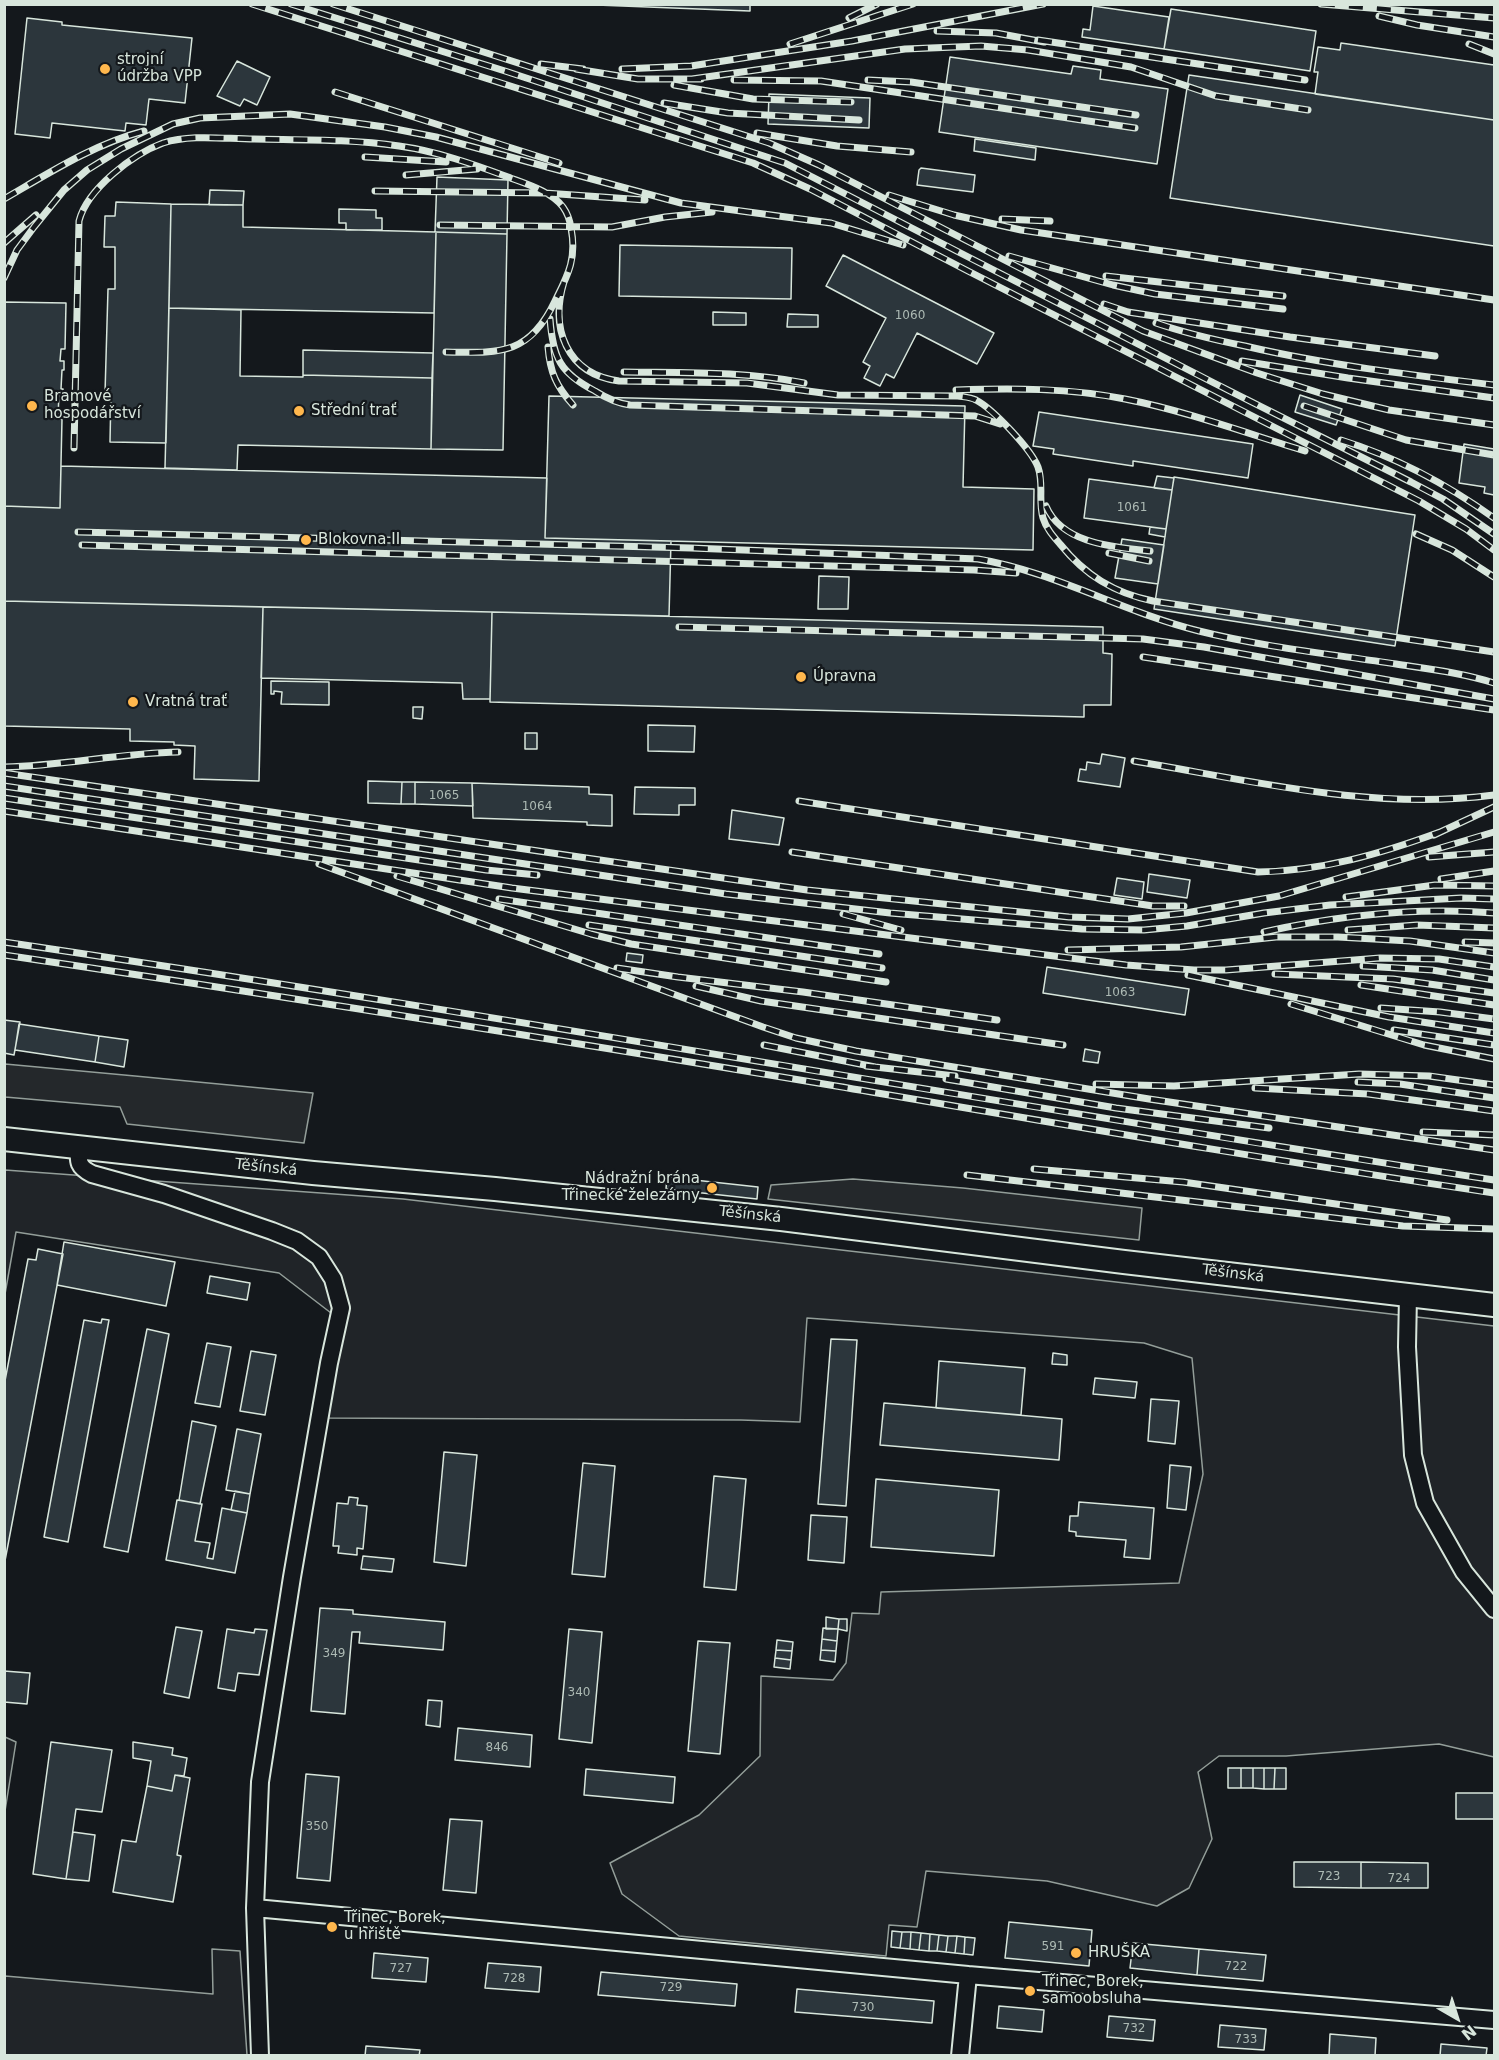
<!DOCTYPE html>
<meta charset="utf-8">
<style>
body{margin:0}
#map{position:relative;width:1499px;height:2060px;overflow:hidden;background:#14181c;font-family:"DejaVu Sans",sans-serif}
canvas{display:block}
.frame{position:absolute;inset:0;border:6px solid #d8e6dc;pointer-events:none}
.north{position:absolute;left:1427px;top:1988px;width:60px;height:60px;-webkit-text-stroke:4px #14181c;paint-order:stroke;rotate:141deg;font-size:16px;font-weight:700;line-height:24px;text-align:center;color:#d8e6dc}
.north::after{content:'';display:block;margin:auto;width:21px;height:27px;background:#d8e6dc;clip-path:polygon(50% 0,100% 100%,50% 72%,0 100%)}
</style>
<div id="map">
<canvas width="1499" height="2060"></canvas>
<div class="frame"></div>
<div class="north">N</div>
</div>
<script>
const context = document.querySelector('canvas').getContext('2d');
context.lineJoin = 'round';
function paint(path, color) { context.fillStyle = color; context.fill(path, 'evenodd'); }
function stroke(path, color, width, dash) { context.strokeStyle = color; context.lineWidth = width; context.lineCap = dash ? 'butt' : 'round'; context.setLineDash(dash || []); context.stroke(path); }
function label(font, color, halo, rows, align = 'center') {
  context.font = font + ' "DejaVu Sans",sans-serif'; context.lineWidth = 4.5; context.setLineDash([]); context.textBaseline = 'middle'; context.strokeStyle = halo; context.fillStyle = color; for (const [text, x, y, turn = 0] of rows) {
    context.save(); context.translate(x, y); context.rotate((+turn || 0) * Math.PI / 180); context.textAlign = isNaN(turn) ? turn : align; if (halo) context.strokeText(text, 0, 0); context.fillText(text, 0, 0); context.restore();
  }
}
const green = new Path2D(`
 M5,1170L403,1199L1494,1326V1757L1439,1744L1286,1756H1219L1198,1772L1212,1839L1189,1888L1157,1906L1047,1881L926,1871L917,1927L889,1925L886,1956L679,1936L622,1894L610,1863L699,1815L760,1756L761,1676L833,1680L846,1663L852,1613L879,1614L881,1592L1179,1583L1203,1474L1192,1358L1144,1343L807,1318L800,1422L741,1420L326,1418L344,1323L279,1273L16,1232L5,1294Z
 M5,1737L16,1742L5,1811Z
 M212,1949L240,1951L247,2055H5V1976L213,1994Z`);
paint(green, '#202428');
stroke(green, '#939e99', 1.5);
const parking = new Path2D(`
 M5,1064L135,1076L313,1093L304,1143L127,1124L120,1107L5,1097Z
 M853,1179L963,1188L1142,1208L1139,1240L768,1199L771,1185Z`);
paint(parking, '#24282b');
stroke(parking, '#939e99', 1.5);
const building = new Path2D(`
 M571,4H750V11Z
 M1093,6L1169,17L1164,49L1082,37L1083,29L1090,30Z
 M1171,9L1316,31L1310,71L1164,49Z
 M27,18L62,22V25L192,38L185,103L149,99L146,125L126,123L125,131L52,123L50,138L15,134Z
 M1341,43L1494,65V120L1315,94L1318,72H1314L1318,47L1340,50Z
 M950,57L1071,74L1073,66L1101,70L1100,79L1168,89L1157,164L939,132Z
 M237,61L270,77L257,105L244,99L240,106L217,96Z
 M1189,75L1494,120V246L1170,198Z
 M769,94L870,98L869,128L768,124Z
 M975,139L1036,148L1035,160L974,151Z
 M921,168L975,175L973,192L917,185L919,170Z
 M437,177L508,180L507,234L435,232Z
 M210,190L244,191L243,205H209Z
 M116,202L171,204L166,443L110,442L111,393H105L108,289H115V247H104L105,216H115Z
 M171,204L243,205V227L436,232L434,313L169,308Z
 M339,209L376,210V218H382V230H346V223H339Z
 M436,232L507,234L503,450L431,449Z
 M620,245L792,248L791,299L619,296Z
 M843,255L994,333L977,364L917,333L894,378L886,374L880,386L864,378L870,366L863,362L886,318L826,286Z
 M4,302L66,303L65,349H61L60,361H64V370H62L61,389H63V392H59L58,419H62L60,508L4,506Z
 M169,308L241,310L240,376L303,377V375L432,378L431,449L238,445L237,470L165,468Z
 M713,312L746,313V325H713Z
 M788,314L818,315V327H787Z
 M303,350L433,353L432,378L303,375Z
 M1300,395L1342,409L1336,425L1295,412Z
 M549,396L965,406L963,487L1034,489L1033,550L545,538Z
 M1039,412L1253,444L1248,478L1133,461V466L1053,454L1054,449L1033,446Z
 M1464,444L1494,449V495L1484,493L1485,487L1459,483Z
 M61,466L547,478L545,538L671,541L669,616L4,601V506L60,508Z
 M1157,476L1174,478L1172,490L1154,488Z
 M1174,477L1415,515L1395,646L1154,609Z
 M1089,479L1172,490L1166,529L1084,518Z
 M1150,527L1166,529L1165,537L1149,534Z
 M1122,539L1164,545L1158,584L1115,578Z
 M819,576L849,577L848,609H818Z
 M4,601L263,607L259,781L194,779L195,746L174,745V742L130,741V729L4,726Z
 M263,607L492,612L490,699H463L462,683L261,678Z
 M492,612L1103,627V653L1112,654L1111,705H1084V717L490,702Z
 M271,681L329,682V705L281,704L282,692L274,691V694H271Z
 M413,707H423L422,719L413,718Z
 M648,725L695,726L694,752L648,751Z
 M525,733H537V749H525Z
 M1102,754L1125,758L1120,787L1078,781L1080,769L1086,770L1087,762L1100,764Z
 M368,781L402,782L401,804L368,803Z
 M402,782H415V804H401Z
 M415,782L472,783L473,806L415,804Z
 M472,783L589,787V794L612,795V826L587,825V822L473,818Z
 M635,787L695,788V805H679V815L634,814Z
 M732,810L784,818L779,845L729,839Z
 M1149,874L1190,880L1187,898L1147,892Z
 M1117,878L1144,882L1142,899L1114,895Z
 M627,953L643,955L642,963L626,961Z
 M1047,967L1189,989L1185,1015L1043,993Z
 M4,1020L20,1022L14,1055L4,1053Z
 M19,1024L99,1036L95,1062L15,1050Z
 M99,1036L128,1040L124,1067L95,1062Z
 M1085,1049L1100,1052L1098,1063L1083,1061Z
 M667,1177L758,1187L757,1199L666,1189Z
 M64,1242L175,1262L166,1306L57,1285Z
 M38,1249L63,1254L4,1566V1386L28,1259L36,1260Z
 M210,1276L250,1283L247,1300L207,1293Z
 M102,1319L109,1320L68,1542L44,1537L84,1320L101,1323Z
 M147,1329L169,1334L128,1552L104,1547Z
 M831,1339L857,1340L846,1506L818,1504Z
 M207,1343L231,1347L220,1407L195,1403Z
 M251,1351L276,1355L265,1415L240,1411Z
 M1053,1353L1067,1355V1365L1052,1364Z
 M939,1361L1025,1368L1021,1415L936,1408Z
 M1095,1378L1137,1382L1135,1398L1093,1394Z
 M1151,1399L1179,1401L1175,1444L1148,1441Z
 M884,1403L1062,1419L1059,1460L880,1445Z
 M192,1421L216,1426L200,1504L179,1500Z
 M237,1429L261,1434L250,1494L226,1490Z
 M444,1452L477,1455L466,1566L434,1562Z
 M583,1463L615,1466L605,1577L572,1574Z
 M1170,1465L1191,1467L1186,1510L1167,1508Z
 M714,1476L746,1479L736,1590L704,1587Z
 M876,1479L999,1490L994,1556L871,1547Z
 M235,1491L250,1494L247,1513L231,1510Z
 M349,1497L358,1498L357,1505L367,1506L363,1549L357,1548V1555L338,1553L339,1546H333L337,1503L348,1504Z
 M177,1500L202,1504L195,1541L210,1543L207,1558L213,1559L222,1508L247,1513L235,1573L166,1560Z
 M1079,1502L1154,1508L1150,1559L1124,1557L1126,1540L1076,1536V1532L1069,1531L1070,1516H1078Z
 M811,1515L847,1517L844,1563L808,1560Z
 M363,1556L394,1559L392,1572L361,1569Z
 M320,1608L353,1610V1614L445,1622L443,1650L359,1643L360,1632H352L345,1714L311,1711Z
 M826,1617L839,1619L838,1629H826Z
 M839,1619H847V1631L838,1629Z
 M176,1627L202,1631L189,1698L164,1693Z
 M823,1628L838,1629L837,1641L822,1639Z
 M227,1629L254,1633L255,1629L267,1630L259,1675L238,1673L235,1691L218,1688Z
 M569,1629L602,1632L592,1743L559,1739Z
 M822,1639L837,1641L836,1651L821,1650Z
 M777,1640L793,1642L792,1651L776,1650Z
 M698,1641L730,1643L720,1754L688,1751Z
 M776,1650L792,1651L791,1660L775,1658Z
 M821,1650L836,1651L835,1662L820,1660Z
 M775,1658L791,1660L790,1669L774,1667Z
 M4,1671L30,1673L27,1704L4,1702Z
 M428,1700L442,1701L440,1727L426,1725Z
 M458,1728L532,1735L530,1767L455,1760Z
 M51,1742L112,1750L102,1812L76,1809L66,1879L33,1874Z
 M133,1742L173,1748L172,1755L187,1758L184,1776L175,1775L172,1791L147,1786L151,1761L133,1758Z
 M1228,1768H1241V1788H1228Z
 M1241,1768H1253V1788H1241Z
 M1253,1768H1264V1789L1253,1788Z
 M1264,1768H1275L1274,1789H1264Z
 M1275,1768H1286V1789H1274Z
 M586,1769L675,1777L673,1803L584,1795Z
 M306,1774L339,1777L330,1881L297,1878Z
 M175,1775L190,1778L177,1855L181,1856L173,1902L113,1892L122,1840L136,1842L147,1786L172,1791Z
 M1456,1793H1494V1819H1456Z
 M450,1819L482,1821L476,1893L443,1890Z
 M73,1832L95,1835L89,1881L66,1879Z
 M1294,1862H1361V1888L1294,1887Z
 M1361,1862L1428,1863V1888H1361Z
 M1009,1922L1092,1930L1089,1966L1005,1958Z
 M892,1931L902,1932L900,1948L891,1947Z
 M902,1932H911L910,1949L900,1948Z
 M911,1932L921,1933L919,1950L910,1949Z
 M921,1933L930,1934L929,1951L919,1950Z
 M930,1934L939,1935L937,1951H929Z
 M939,1935L948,1936L946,1952L937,1951Z
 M948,1936H957L955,1953L946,1952Z
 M957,1936L965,1937L964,1954L955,1953Z
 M965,1937L975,1938L973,1955L964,1954Z
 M1133,1943L1199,1949L1197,1975L1130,1968Z
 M1199,1949L1266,1955L1263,1981L1197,1975Z
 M374,1953L428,1958L426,1982L372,1978Z
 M488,1963L541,1967L539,1992L485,1988Z
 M601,1972L737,1984L735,2006L598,1995Z
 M797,1989L934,2001L932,2023L795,2012Z
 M999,2006L1044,2010L1042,2032L997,2028Z
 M1109,2016L1155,2020L1153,2041L1107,2037Z
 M1220,2025L1266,2029L1264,2050L1218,2047Z
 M1330,2034L1376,2038L1375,2056H1329Z
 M1441,2044L1487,2048L1486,2056H1440Z
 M366,2046L420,2050L419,2056H365Z`);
paint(building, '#2c363c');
stroke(building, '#d8e6dc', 1.5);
const street = new Path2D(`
 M79,1148C78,1162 78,1167 92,1174L164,1194L272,1231L297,1241L319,1257L333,1279L341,1308L329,1363L292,1577L260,1782L255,1908L260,2056
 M1408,1295L1407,1347L1413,1455L1425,1503L1464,1572L1494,1609
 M255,1908L968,1975L1494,2020
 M960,2056L968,1975`);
const secondary = new Path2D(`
 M4,1139L313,1173L495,1189L781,1219L1124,1262L1494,1305`);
stroke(street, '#d8e6dc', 20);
stroke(secondary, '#d8e6dc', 26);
stroke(street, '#14181c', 16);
stroke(secondary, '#14181c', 22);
const rail = new Path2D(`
 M252,4L753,163L810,189L966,270L1419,501L1466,529L1494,550
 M291,4L505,71L785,163L1214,383L1411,482L1443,499L1494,534
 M333,4L769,143L819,165L1143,331L1257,373L1323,394L1389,410L1494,425
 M1321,4L1494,18
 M1379,16L1417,25L1494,37
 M849,18L877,4
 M937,31L996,33L1044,42
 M1038,40L1305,80
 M790,44L913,4
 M1469,44L1494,54
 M541,64L583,69
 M576,69L638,79H701
 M622,69L691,66L852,41L1043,4
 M692,79L905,49L981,46L1028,50L1131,67L1216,96L1308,110
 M734,80L821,81L1135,128
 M868,80L911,82L1136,115
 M674,85L753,99L851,102
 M335,92L559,163
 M664,103L728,113L859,120
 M757,133L837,146L911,152
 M365,157L446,162
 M406,175L477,169
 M375,191L545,193L645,200
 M889,195L954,215L1021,230L1494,300
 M4,199C49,173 94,144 144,131
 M1002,219L1050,221
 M440,225L612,227L665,217L712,212
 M4,243L36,215
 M1009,256L1113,285L1155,294L1283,309
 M1106,276L1283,296
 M4,278L17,250L34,227L64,190L87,170L121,149L173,124L200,118L246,116L290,114L385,127L436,137L681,203L831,223L903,245
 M564,282C550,328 566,374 619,381L747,383L838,395L958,396C964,397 970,397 976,400C993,409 1031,449 1038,467C1044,484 1038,501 1043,518C1046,528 1053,536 1060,544C1085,575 1114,593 1153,601L1494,652
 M1104,304L1128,312L1290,337L1435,356
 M550,319C553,358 560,373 595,391C606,398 617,403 630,405L975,416L1000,424
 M1156,323C1185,333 1215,340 1245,346C1327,365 1411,375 1494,385
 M548,347C550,372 556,386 573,405
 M1242,361L1348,378L1494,398
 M624,372C684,373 744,371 804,383
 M956,390C1012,388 1070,388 1125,399C1186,411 1246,433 1305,451
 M1304,406L1406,440L1494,455
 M1341,440C1396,457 1448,485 1494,518
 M74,448L79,221C87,189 133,154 163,143C191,134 225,139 254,139C302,140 351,139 399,146C436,151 473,164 508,177C526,184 551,191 563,207C568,214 570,221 571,228C577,259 568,275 555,301C529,356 499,353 446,352
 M1046,506C1062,544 1114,547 1150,551
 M78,532L691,548L978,559C1055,572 1123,612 1199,631C1263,647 1330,654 1396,664C1429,669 1463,673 1494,683
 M1416,534L1452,550L1494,577
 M82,545L974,570L1016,573
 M1109,553L1149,561
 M679,627L1143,639L1204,647L1494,699
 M1143,657L1494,710
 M1134,761C1253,781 1373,811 1494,795
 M5,767C63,766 120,753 178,752
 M4,773L737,880L807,890L1069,917L1128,919L1186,913L1279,896L1494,832
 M4,786L726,894L890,913L1082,929L1144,930L1187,926L1264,913L1330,905L1461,898L1494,899
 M4,798L486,870L537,875
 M799,801L1258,872C1322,871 1380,854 1440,832
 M4,811L512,888L1126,965L1194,970H1226L1380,958L1439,959L1494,967
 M1434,835L1494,807
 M792,852L1099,898L1153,906H1184
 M1429,857L1494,852
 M319,864L763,1027L796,1038L856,1051L1149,1099L1494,1150
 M397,876L591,934L631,944L886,982
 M1441,879L1494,871
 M1346,897L1435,885L1494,886
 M499,899L879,954
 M843,914L901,930
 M589,925L882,968
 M1348,930L1417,925L1494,928
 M1264,932C1340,915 1416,907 1494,913
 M4,942C502,1015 997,1104 1494,1180
 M1465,942L1494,943
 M1068,950L1181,947L1276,937H1338L1410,941L1494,953
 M4,955C282,996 559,1040 836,1086C1055,1123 1274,1161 1494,1193
 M1363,966L1432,970L1494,980
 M617,968L678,977L803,992L997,1020
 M1275,974L1393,979L1494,993
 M1188,975L1389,1017L1494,1033
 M1361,985L1494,1005
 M696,986L761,1001L1063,1045
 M1291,1004L1424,1045L1494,1059
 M1381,1008L1440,1012L1494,1019
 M1394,1030L1494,1045
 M764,1045L875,1067
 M866,1066L955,1076
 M946,1079L1116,1108L1269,1128
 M1358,1082L1400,1084L1494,1098
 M1096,1084L1174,1086L1359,1074L1429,1076L1494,1085
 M1255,1088L1368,1094L1494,1111
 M1423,1132L1494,1135
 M1034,1169L1183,1182L1447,1220
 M967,1175L1403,1226L1494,1229`);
stroke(rail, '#d8e6dc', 7);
stroke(rail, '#14181c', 4.5, [14]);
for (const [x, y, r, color] of [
 [105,69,6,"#ffb74d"],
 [32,406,6,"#ffb74d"],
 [299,411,6,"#ffb74d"],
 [306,540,6,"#ffb74d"],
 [801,677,6,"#ffb74d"],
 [133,702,6,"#ffb74d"],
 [712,1188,6,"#ffb74d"],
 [332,1927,6,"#ffb74d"],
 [1076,1953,6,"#ffb74d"],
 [1030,1991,6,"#ffb74d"]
]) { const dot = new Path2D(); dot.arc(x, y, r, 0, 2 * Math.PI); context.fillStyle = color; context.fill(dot); stroke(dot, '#14181c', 2); }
label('12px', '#adbab4', null, [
 ["1060",910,316],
 ["1061",1132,508],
 ["1065",444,796],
 ["1064",537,807],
 ["1063",1120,993],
 ["349",334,1654],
 ["340",579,1693],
 ["846",497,1748],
 ["350",317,1827],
 ["723",1329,1877],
 ["724",1399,1879],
 ["591",1053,1947],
 ["722",1236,1967],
 ["727",401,1969],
 ["728",514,1979],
 ["729",671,1988],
 ["730",863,2008],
 ["732",1134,2029],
 ["733",1246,2040]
]);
label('15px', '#d8e6dc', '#14181c', [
 ["strojní",117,60],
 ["údržba VPP",117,77],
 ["Bramové",44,397],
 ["hospodářství",44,414],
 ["Střední trať",311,411],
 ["Blokovna II",318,540],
 ["Úpravna",813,677],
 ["Vratná trať",145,702],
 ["Nádražní brána",700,1179,"right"],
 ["Třinecké železárny",700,1196,"right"],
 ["Třinec, Borek,",344,1918],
 ["u hřiště",344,1935],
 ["HRUŠKA",1088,1953],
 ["Třinec, Borek,",1042,1982],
 ["samoobsluha",1042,1999]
], 'left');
label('15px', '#d8e6dc', '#14181c', [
 ["Těšínská",266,1168,6],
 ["Těšínská",750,1215,6],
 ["Těšínská",1233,1274,7]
]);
</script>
